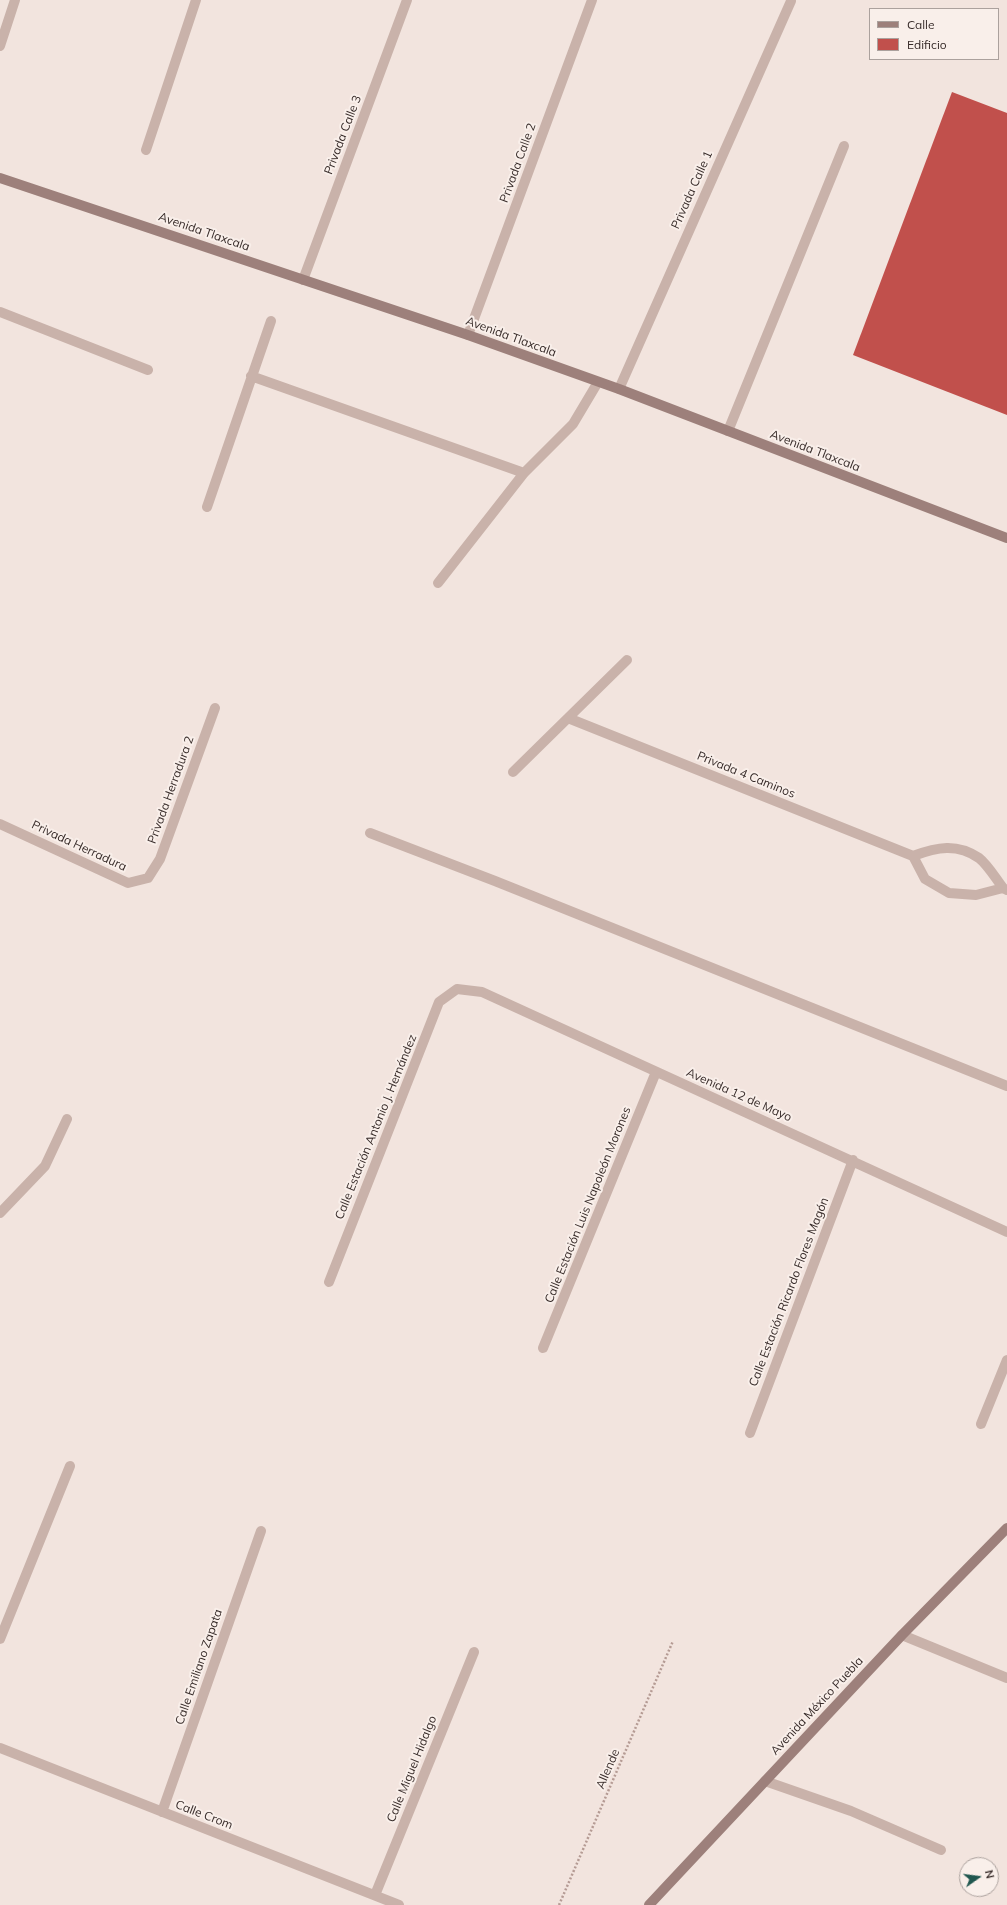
<!DOCTYPE html>
<meta charset="utf-8">
<style>
body{margin:0}
#map{position:relative;width:1007px;height:1905px;overflow:hidden;background:#f2e4de;font-family:Mulish,sans-serif}
canvas{display:block}
.legend{position:absolute;left:869px;top:8px;width:130px;height:52px;box-sizing:border-box;background:#f9efea;border:1px solid #aba19d;margin:0;padding:5px 7px;list-style:none;font-size:12px;color:#372b29}
.legend li{display:flex;align-items:center;gap:8px;height:20px}
.legend b{width:20px;border:1px solid #aba19d}
.north{position:absolute;left:959px;top:1857px;width:40px;height:40px;box-sizing:border-box;background:#f9efea;border:1px solid #aba19d;border-radius:50%;rotate:76deg;font-size:11px;font-weight:700;line-height:16px;text-align:center;color:#372b29}
.north::after{content:'';display:block;margin:auto;width:14px;height:18px;background:#20574f;clip-path:polygon(50% 0,100% 100%,50% 72%,0 100%)}
</style>
<div id="map">
<canvas width="1007" height="1905"></canvas>
<ul class="legend">
<li><b style="height:5px;background:#9d807b"></b>Calle</li>
<li><b style="height:11px;background:#c1504c"></b>Edificio</li>
</ul>
<div class="north">N</div>
</div>
<script>
const context = document.querySelector('canvas').getContext('2d');
context.lineJoin = 'round';
function paint(path, color) { context.fillStyle = color; context.fill(path, 'evenodd'); }
function stroke(path, color, width, dash) { context.strokeStyle = color; context.lineWidth = width; context.lineCap = dash ? 'butt' : 'round'; context.setLineDash(dash || []); context.stroke(path); }
function label(font, color, halo, rows, align = 'center') {
  context.font = font + ' Mulish,sans-serif'; context.lineWidth = 4; context.setLineDash([]); context.textBaseline = 'middle'; context.strokeStyle = halo; context.fillStyle = color; for (const [text, x, y, turn = 0] of rows) {
    context.save(); context.translate(x, y); context.rotate((+turn || 0) * Math.PI / 180); context.textAlign = isNaN(turn) ? turn : align; if (halo) context.strokeText(text, 0, 0); context.fillText(text, 0, 0); context.restore();
  }
}
paint(new Path2D(`
 M952,92L1007,113V415L853,355Z`), '#c1504c');
stroke(new Path2D(`
 M559,1905L673,1641`), '#b59b94', 2.5, [2, 2]);
stroke(new Path2D(`
 M728,431L844,146
 M765,1781L851,1811L941,1850`), '#c9b2aa', 10);
stroke(new Path2D(`
 M0,46L15,0
 M146,150L196,0
 M303,280L407,0
 M0,312L148,370
 M468,335L592,0
 M251,376L524,473
 M619,389L791,1
 M207,507L271,321
 M438,583L524,473L573,424L598,382
 M568,718L913,856L925,879L949,893L976,895L1003,888
 M513,772L627,660
 M0,824L128,883L148,878L160,859L215,708
 M370,833L495,881L1007,1086
 M913,856C937,847 957,843 979,858C988,865 996,879 1003,888L1007,890
 M0,1213L45,1166L67,1119
 M329,1282L439,1002L457,989L482,992L1007,1232
 M543,1348L656,1072
 M981,1424L1007,1360
 M750,1433L853,1160
 M902,1635L1007,1678
 M0,1639L70,1466
 M0,1748L399,1905
 M162,1812L261,1531
 M375,1895L474,1652`), '#c9b2aa', 10);
stroke(new Path2D(`
 M0,178L468,335L619,389L1007,538
 M649,1905L902,1635L1007,1528`), '#9d807b', 10);
label('12px', '#372b29', '#f9efea', [
 ["Privada Calle 3",343,135,-69],
 ["Privada Calle 2",518,163,-70],
 ["Privada Calle 1",692,190,-66],
 ["Avenida Tlaxcala",204,232,19],
 ["Avenida Tlaxcala",511,337,20],
 ["Avenida Tlaxcala",815,451,21],
 ["Privada 4 Caminos",746,775,22],
 ["Privada Herradura 2",171,790,-70],
 ["Privada Herradura",79,846,25],
 ["Avenida 12 de Mayo",739,1095,24],
 ["Calle Estación Antonio J. Hernández",376,1127,-68],
 ["Calle Estación Luis Napoleón Morones",588,1205,-68],
 ["Calle Estación Ricardo Flores Magón",789,1292,-69],
 ["Calle Emiliano Zapata",199,1667,-71],
 ["Avenida México Puebla",817,1706,-47],
 ["Calle Miguel Hidalgo",412,1769,-68],
 ["Allende",608,1769,-67],
 ["Calle Crom",204,1815,21]
]);
</script>
